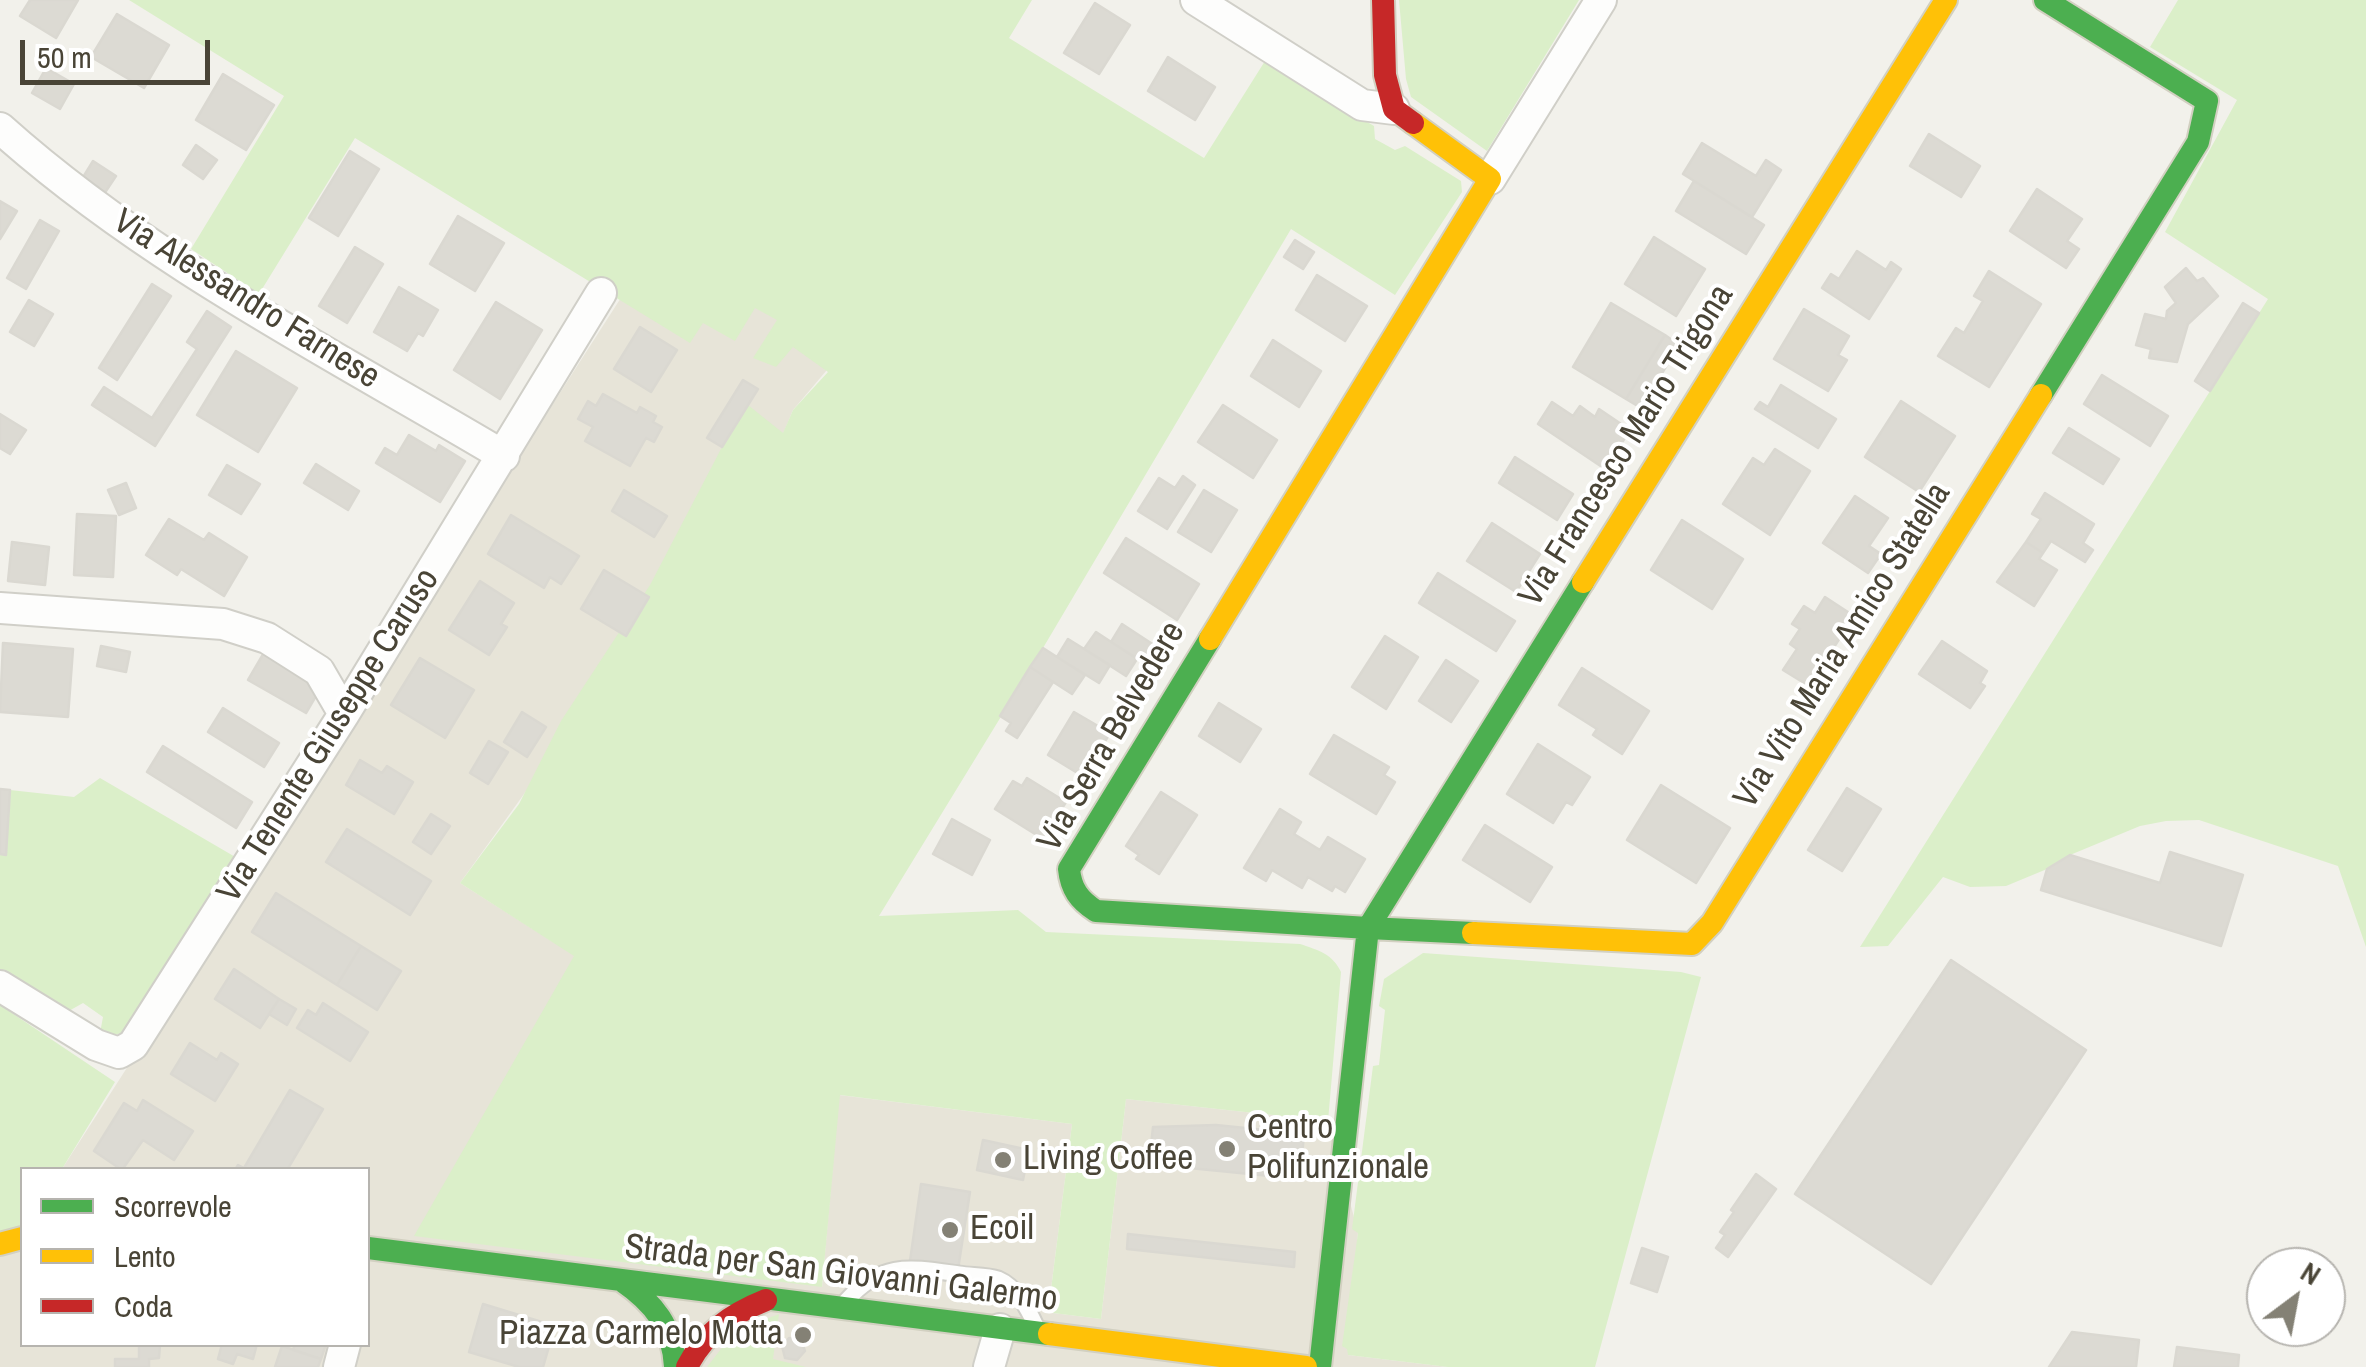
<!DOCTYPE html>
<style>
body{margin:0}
#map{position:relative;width:2366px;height:1367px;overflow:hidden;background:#f2f1eb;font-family:"Archivo Narrow",sans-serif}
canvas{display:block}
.legend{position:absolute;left:20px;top:1167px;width:350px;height:180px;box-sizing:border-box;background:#fff;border:2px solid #b6b4af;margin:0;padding:12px 18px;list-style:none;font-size:30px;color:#494436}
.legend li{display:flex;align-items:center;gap:20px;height:50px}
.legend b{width:50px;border:2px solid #b6b4af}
.north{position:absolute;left:2246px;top:1247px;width:100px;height:100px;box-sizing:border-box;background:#fff;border:2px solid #b6b4af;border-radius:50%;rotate:32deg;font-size:28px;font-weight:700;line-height:40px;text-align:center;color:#494436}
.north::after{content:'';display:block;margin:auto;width:35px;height:45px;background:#848175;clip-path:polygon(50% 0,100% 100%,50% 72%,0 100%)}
.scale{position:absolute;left:20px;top:40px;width:190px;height:45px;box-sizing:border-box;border:5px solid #494436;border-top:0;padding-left:12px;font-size:30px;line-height:35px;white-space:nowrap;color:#494436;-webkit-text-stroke:8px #fff;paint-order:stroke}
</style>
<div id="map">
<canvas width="2366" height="1367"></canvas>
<ul class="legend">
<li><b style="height:12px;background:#4caf50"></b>Scorrevole</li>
<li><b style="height:12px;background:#ffc107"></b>Lento</li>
<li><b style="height:12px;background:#c62828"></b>Coda</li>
</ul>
<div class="north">N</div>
<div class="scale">50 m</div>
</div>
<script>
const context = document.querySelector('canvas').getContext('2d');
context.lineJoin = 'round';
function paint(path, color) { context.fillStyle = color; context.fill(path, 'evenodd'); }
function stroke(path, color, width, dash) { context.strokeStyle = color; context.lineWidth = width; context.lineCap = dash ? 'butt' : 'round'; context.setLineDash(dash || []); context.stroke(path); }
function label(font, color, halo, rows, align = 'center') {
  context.font = font + ' "Archivo Narrow",sans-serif'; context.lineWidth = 8; context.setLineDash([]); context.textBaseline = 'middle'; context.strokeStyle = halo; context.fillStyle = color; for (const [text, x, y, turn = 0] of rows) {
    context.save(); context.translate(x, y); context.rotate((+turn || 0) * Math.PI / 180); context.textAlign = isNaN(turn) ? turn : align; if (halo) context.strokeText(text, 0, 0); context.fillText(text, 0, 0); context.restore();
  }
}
paint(new Path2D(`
 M633,279L737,287L843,351L793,410L783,434L460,883L574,955L822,1287L839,1095L1072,1124L1050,1297L1053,1313L1101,1319L1126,1099L1328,1121L1358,1232L1348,1355L1448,1367H0V1233L22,1227V1344H368V1170L62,1169Z`), '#e7e4d8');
paint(new Path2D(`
 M129,0H1032L1009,38L1204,158L1265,61L1374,126L1375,139L1395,150L1405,146L1461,181L1462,192L1395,295L1291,229L1043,648L879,916L1018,910L1046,932L1300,944C1318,950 1333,954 1341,972L1328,1121L1126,1099L1101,1319L1053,1313L1050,1297L1072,1124L840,1095L822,1287L414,1236L574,956L460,883L519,804L561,721L650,585L722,447L748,405L783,433L793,410L828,372L793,347L776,367L753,358L777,320L755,308L735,341L703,323L690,343L355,138L259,294L191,249L284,96Z
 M1399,0H1579L1487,151L1411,97L1406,79Z
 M2178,0H2366V947L2338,866L2199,820L2166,821L2140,826L2070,855L2047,869L2006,886L1970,887L1943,877L1888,946L1860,947L2268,299L2165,232L2237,100L2150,47Z
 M100,778L237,858L133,1024C121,1035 115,1037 100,1033L103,1017L83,1003L67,1012L0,969V854H6L10,790L74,797Z
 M1423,953L1681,972L1701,977L1595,1367H1448L1348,1355L1347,1349L1342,1346L1358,1233L1352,1229L1373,1066L1379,1065L1385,1010L1379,1006L1384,979Z
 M0,1005L115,1082L62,1169L22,1170V1227L0,1233Z
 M779,1314L773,1359L806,1367H707L735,1331Z`), '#dbefc9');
const building = new Path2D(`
 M30,0H78L56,38L20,16Z
 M1095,3L1130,25L1099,74L1064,53Z
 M117,14L169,45L144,88L91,57Z
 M1168,57L1215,87L1195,120L1148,91Z
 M46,68L74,84L60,109L32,93Z
 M223,74L274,105L246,150L196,120Z
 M1929,134L1980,166L1961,197L1910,166Z
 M1702,143L1756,176L1766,160L1781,170L1752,217L1683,174Z
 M196,145L217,160L203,179L183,165Z
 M350,151L379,169L338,236L309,218Z
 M93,161L116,176L104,194L82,179Z
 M1694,181L1764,225L1746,254L1676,211Z
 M2037,189L2082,219L2067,241L2079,249L2066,268L2010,231Z
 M0,201L17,211L0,239Z
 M458,216L504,243L475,291L430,264Z
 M40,220L59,231L26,289L7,278Z
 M1654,237L1705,269L1676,316L1625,284Z
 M1295,240L1314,252L1303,269L1284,257Z
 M355,247L383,264L347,323L319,306Z
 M1857,251L1886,270L1891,262L1901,269L1869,319L1822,288L1831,274L1839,279Z
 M2186,268L2197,281L2203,278L2218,296L2188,324L2177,362L2149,358L2151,349L2136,345L2145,314L2166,319L2167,311L2176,303L2165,287Z
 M1989,271L2041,304L1989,387L1938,356L1956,328L1964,333L1983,301L1974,296Z
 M1317,275L1367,306L1345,341L1296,310Z
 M152,284L171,296L117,380L99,368Z
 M399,287L438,310L423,336L418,333L407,351L374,332Z
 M29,300L53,314L34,346L10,332Z
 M496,302L542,330L500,399L454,370Z
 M1611,303L1665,335L1626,399L1573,367Z
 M2243,303L2259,313L2210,391L2195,381Z
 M1804,309L1849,336L1838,355L1847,360L1828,391L1774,359Z
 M207,311L231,327L155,446L92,405L104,387L152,418L197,349L187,342Z
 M640,327L677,350L651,392L614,369Z
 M1665,335L1679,345L1641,408L1626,399Z
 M1273,340L1321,371L1299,407L1251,376Z
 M236,351L297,388L258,452L197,415Z
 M2102,375L2168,416L2150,446L2084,404Z
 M743,380L758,389L722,447L707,438Z
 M1781,385L1836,419L1818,448L1755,409L1760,402L1768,407Z
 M603,394L637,413L640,407L656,416L653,422L662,427L654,442L646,438L630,466L585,441L593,427L578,419L588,401L596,406Z
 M1901,401L1955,436L1919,492L1865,457Z
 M1552,402L1573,416L1580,406L1595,417L1599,409L1630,430L1605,469L1538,424Z
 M1223,405L1277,440L1253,478L1198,442Z
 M0,414L26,430L10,454L0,448Z
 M2069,428L2119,459L2103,484L2053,453Z
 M409,435L436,451L439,445L465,461L440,502L376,463L385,448L397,455Z
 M1775,449L1810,471L1770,535L1723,504L1753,458L1764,465Z
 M1515,457L1573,494L1557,520L1499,483Z
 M316,464L359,491L348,510L304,483Z
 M227,465L260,484L241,514L209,495Z
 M1183,476L1195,485L1167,529L1138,511L1159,478L1175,488Z
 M126,483L136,508L119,515L108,490Z
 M624,490L667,516L654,537L612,511Z
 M1204,490L1237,510L1211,552L1178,532Z
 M2045,493L2094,524L2083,543L2093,550L2085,562L2051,541L2043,553L2026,542L2041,519L2032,514Z
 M1855,496L1888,518L1869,546L1881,554L1868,573L1823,543Z
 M77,514L116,516L113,577L74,575Z
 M511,515L579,556L561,584L550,577L544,588L488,554Z
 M169,519L204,540L209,533L247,557L224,596L181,569L177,575L146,555Z
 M1682,520L1743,559L1712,609L1651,570Z
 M1492,523L1540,554L1516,592L1467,561Z
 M1126,538L1199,584L1177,620L1104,573Z
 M12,542L49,547L45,585L8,581Z
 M2026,542L2043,553L2039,559L2057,570L2034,606L1997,582Z
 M604,570L649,597L626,636L581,609Z
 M1438,573L1515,621L1496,651L1419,603Z
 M480,581L514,603L501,624L507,627L489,655L449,630Z
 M1825,597L1854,616L1809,686L1783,670L1797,649L1790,644L1800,629L1792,624L1804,606L1815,613Z
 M1122,624L1160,649L1149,666L1111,642Z
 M1096,632L1137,659L1126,676L1084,649Z
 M1385,636L1418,657L1386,709L1352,687Z
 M1068,639L1110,665L1099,683L1057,657Z
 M1942,641L1987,671L1980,683L1985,686L1970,708L1919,674Z
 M3,643L73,649L68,717L0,712Z
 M101,646L130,652L126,672L97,666Z
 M1043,648L1085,675L1072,694L1030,667Z
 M265,651L323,684L306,713L248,680Z
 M420,658L474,690L445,738L391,705Z
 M1446,660L1478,681L1451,722L1419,701Z
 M1030,667L1053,682L1017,738L1006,731L1011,723L1000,716Z
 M1582,668L1649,711L1622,754L1593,735L1597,729L1559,705Z
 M1219,703L1261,729L1240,762L1199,736Z
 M223,708L279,743L264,767L208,732Z
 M522,712L546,727L527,757L504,742Z
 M1074,712L1110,733L1084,777L1048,755Z
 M1334,735L1389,767L1384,775L1395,782L1376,814L1310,774Z
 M489,741L508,752L488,784L470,773Z
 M1538,744L1590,777L1572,805L1566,802L1553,823L1507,794Z
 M163,746L252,802L236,828L147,772Z
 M360,760L382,773L387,766L413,782L394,814L346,785Z
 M1027,778L1066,802L1043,839L995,809L1013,781L1022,786Z
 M1661,785L1730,828L1696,883L1627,840Z
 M1847,788L1881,809L1842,871L1808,850Z
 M0,789L10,790L6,855L0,854Z
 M1161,792L1197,815L1159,874L1136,859L1139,855L1126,846Z
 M1280,809L1301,822L1294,834L1320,850L1328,837L1365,859L1345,892L1335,886L1332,891L1308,877L1302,888L1272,870L1266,881L1244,868Z
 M431,814L450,826L431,854L413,842Z
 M952,819L990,840L972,875L933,854Z
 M1485,825L1552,867L1530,902L1463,860Z
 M347,829L431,881L410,915L326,862Z
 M2170,852L2243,875L2221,946L2041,890L2047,869L2070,855L2160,883Z
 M276,893L361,946L337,985L252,932Z
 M361,946L401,971L377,1010L337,985Z
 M1951,960L2086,1050L1931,1284L1795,1194Z
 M234,969L279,999L260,1028L215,999Z
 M279,999L296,1009L287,1025L269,1014Z
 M323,1003L368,1032L350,1061L297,1028L308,1010L316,1015Z
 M190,1043L217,1060L221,1053L238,1064L215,1101L171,1074Z
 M290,1090L323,1109L287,1170H235L238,1165L244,1168Z
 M143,1100L193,1131L174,1160L143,1140L122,1170L94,1151L124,1103L137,1111Z
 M1216,1125L1304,1134L1300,1179L1149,1164L1153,1127Z
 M983,1140L1029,1150L1023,1180L977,1170Z
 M1756,1174L1776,1189L1728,1257L1716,1248L1725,1235L1720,1232L1734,1212L1731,1210Z
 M921,1184L970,1192L956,1282L908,1275Z
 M1128,1234L1295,1252L1294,1267L1127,1249Z
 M1642,1248L1668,1257L1657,1292L1631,1283Z
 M483,1304L555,1326L543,1367H519L469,1352Z
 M2072,1332L2139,1340L2136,1367H2049Z
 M789,1338L801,1340L805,1351L797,1360L785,1358L782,1346Z
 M139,1344L160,1345L159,1358L149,1359V1367H115V1359H139Z
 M222,1344H257L253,1359L237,1354L233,1364L218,1359Z
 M295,1344H326L321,1359L293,1350Z
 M282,1346L321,1359L318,1367H275Z
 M2177,1347L2239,1355L2238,1367H2174Z`);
paint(building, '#dcdad3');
stroke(building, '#dad8d1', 2.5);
const lane = new Path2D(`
 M846,1301C882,1261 909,1267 959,1274C971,1276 987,1275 998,1279C1017,1287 1028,1309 1036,1326`);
const street = new Path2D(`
 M1196,0L1362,105L1394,109
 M0,128C148,261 333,354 504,456
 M1490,179L1601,0
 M0,608L223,624L267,638L319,671L344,714
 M0,986L96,1045L119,1053L133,1045L344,714L601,293
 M339,1367L345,1344
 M989,1367L1000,1329`);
const fast = new Path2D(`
 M2041,395L2198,142L2207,101L2045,0
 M1210,639L1069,869C1071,889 1079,900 1096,911L1368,928L1320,1367
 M1473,933L1368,928L1583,582
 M368,1248L1049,1334
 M622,1281C654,1303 673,1327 675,1367`);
const slow = new Path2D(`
 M1583,582L1946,0
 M1210,639L1490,179L1413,123
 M1473,933L1692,944L1712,923L2041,395
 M0,1244L22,1238
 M1049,1334L1306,1367`);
const jam = new Path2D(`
 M1383,0L1385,75L1394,109L1413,123
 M687,1367C704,1333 731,1314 766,1300`);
stroke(lane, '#d0cfc8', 19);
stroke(street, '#d0cfc8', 34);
stroke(fast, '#d2d0c1', 26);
stroke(slow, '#d2d0c1', 26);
stroke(jam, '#d2d0c1', 26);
stroke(lane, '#fdfdfc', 15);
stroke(street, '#fdfdfc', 30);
stroke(fast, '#4caf50', 22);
stroke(slow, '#ffc107', 22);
stroke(jam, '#c62828', 22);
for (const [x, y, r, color] of [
 [1227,1149,10,"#848175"],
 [1003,1160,10,"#848175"],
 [950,1230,10,"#848175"],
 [803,1335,10,"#848175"]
]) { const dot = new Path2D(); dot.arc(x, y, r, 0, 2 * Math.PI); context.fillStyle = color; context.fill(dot); stroke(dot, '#fff', 4); }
label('35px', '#494436', '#fff', [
 ["Via Alessandro Farnese",246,300,32],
 ["Via Francesco Mario Trigona",1627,446,-58],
 ["Via Vito Maria Amico Statella",1843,646,-58],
 ["Via Tenente Giuseppe Caruso",329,736,-58],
 ["Via Serra Belvedere",1112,737,-60],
 ["Strada per San Giovanni Galermo",841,1274,7]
]);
label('35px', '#494436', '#fff', [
 ["Centro",1247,1129],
 ["Polifunzionale",1247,1169],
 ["Living Coffee",1023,1160],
 ["Ecoil",970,1230],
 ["Piazza Carmelo Motta",783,1335,"right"]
], 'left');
</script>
